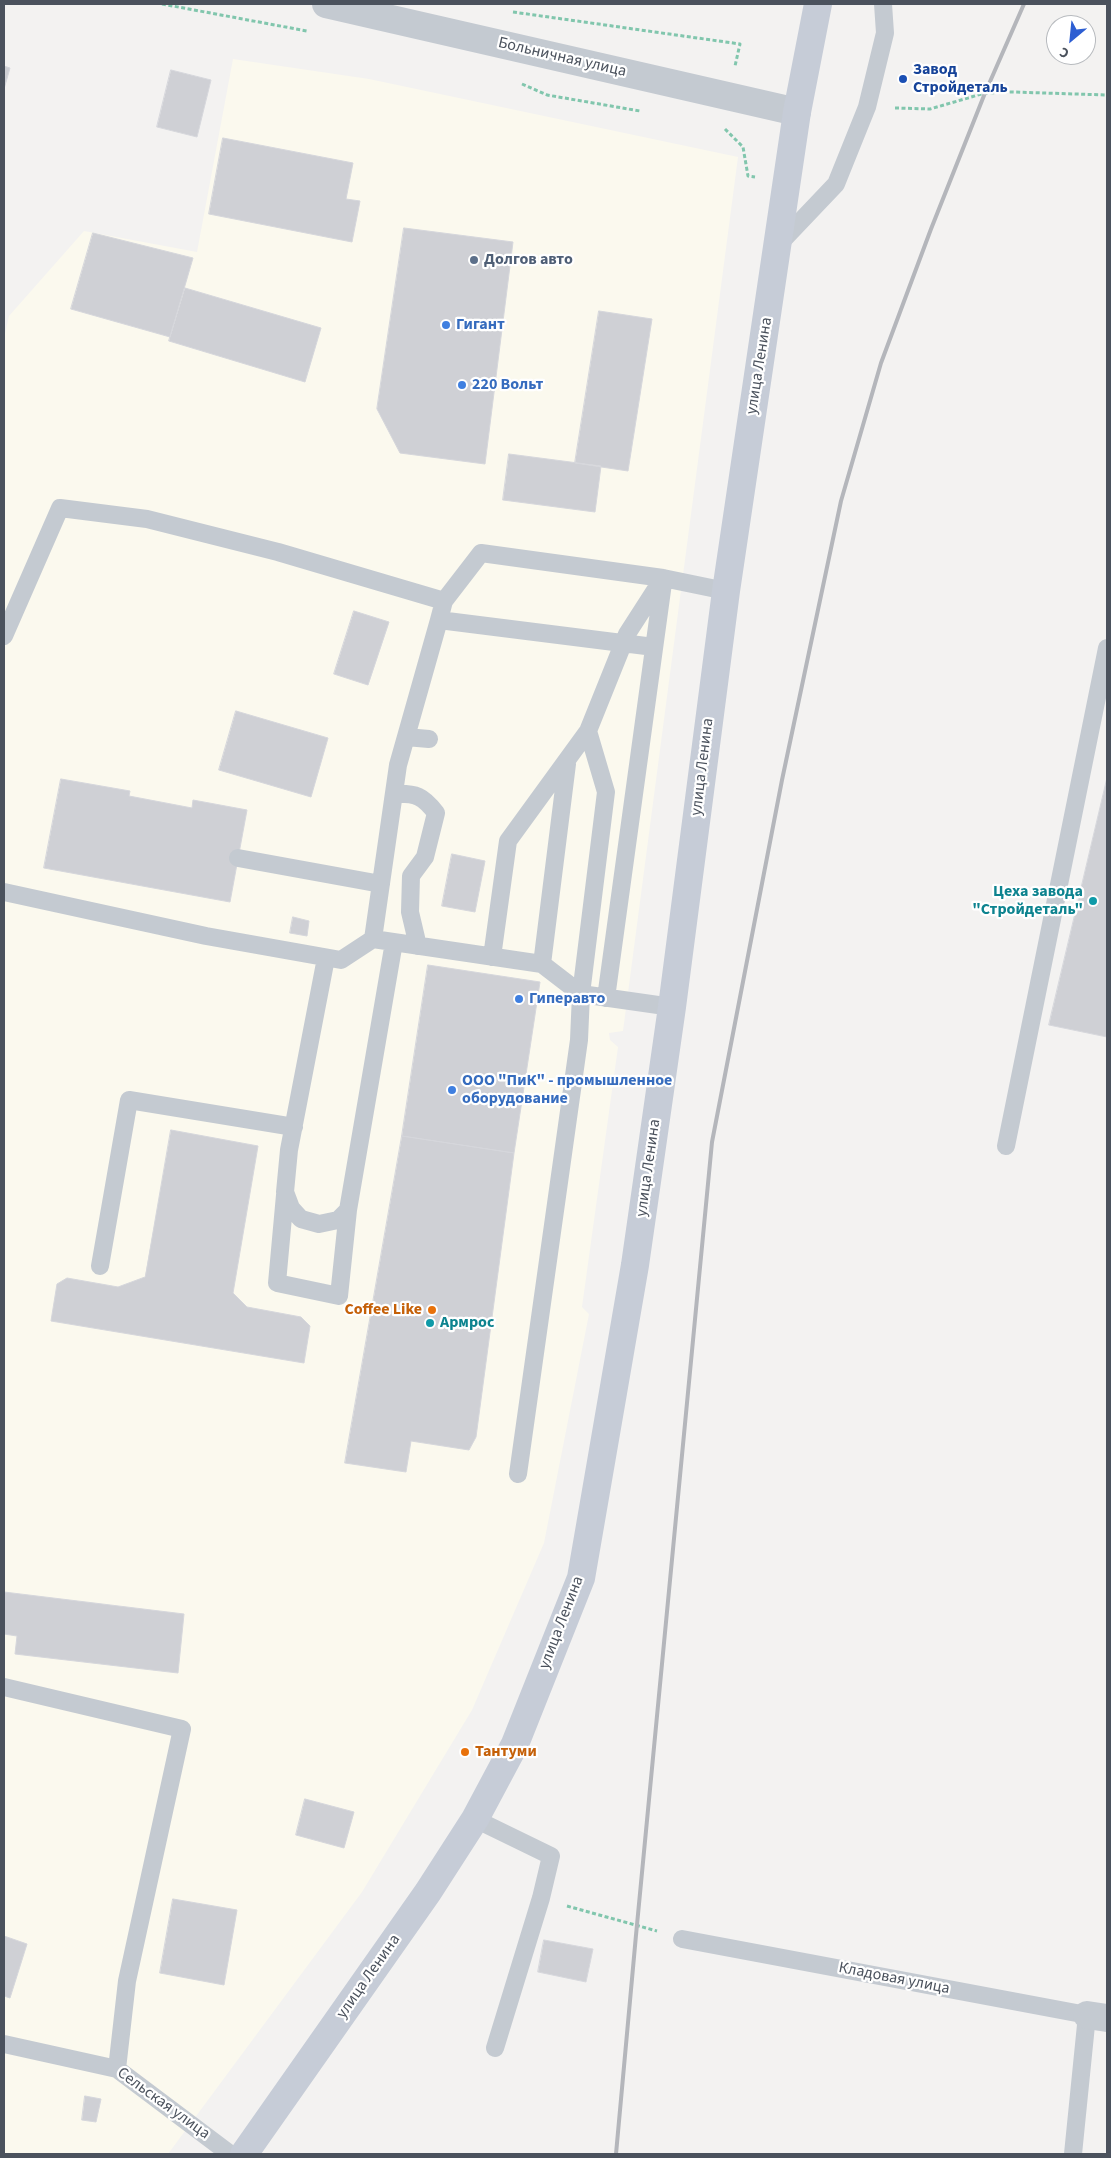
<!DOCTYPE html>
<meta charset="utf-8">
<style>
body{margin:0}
#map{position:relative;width:1111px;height:2158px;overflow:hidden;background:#f3f2f1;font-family:"Source Sans 3",sans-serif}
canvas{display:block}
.frame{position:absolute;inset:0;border:5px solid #4b525d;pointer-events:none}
.north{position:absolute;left:1046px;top:15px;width:50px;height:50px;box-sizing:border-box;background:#fff;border:1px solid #b7babe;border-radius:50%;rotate:208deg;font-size:14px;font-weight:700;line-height:20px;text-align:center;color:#4b525d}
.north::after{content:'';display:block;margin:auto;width:18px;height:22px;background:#2d5ed2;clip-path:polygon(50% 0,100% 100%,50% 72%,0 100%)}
</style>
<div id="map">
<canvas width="1111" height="2158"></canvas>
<div class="frame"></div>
<div class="north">С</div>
</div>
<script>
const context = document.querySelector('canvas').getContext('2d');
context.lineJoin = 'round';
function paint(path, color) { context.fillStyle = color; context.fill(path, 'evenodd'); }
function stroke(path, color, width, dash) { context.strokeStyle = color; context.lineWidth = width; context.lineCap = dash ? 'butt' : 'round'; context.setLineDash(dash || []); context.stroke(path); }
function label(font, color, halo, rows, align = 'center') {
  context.font = font + ' "Source Sans 3",sans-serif'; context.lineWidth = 4.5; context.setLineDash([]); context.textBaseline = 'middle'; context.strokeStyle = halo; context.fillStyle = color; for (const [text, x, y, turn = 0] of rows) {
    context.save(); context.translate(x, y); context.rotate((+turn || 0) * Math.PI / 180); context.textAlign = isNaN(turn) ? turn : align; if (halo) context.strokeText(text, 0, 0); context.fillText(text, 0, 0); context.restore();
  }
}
paint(new Path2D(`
 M233,59L369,79L738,157L623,1031L609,1033L610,1040L618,1047L582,1307L589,1314L544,1543L472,1710L362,1892L168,2154H4V338L9,316L84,231L197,252Z`), '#fbf9ee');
const building = new Path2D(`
 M4,66L10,68L4,89Z
 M171,70L211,80L197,137L157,127Z
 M223,138L353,163L346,199L360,201L352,242L209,214Z
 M404,228L513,242L485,464L400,453L377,409Z
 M93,233L193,258L170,337L71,309Z
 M185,288L321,328L305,382L169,341Z
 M599,311L652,319L628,471L575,463Z
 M509,454L601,466L595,512L503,500Z
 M354,611L389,622L368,685L334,674Z
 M236,711L328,738L311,797L219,770Z
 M1107,778V1037L1049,1025Z
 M61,779L130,791L129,796L192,808L193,800L247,810L230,902L44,868Z
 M452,854L485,861L475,912L442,906Z
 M293,917L309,921L307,936L290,933Z
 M428,965L540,982L514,1153L402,1136Z
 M171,1130L258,1146L233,1293L247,1307L301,1317L310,1326L304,1363L51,1321L57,1284L67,1278L118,1287L145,1277Z
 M402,1136L514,1153L476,1437L469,1450L411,1441L406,1472L345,1463Z
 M4,1592L184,1614L178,1673L15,1654L17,1636L4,1634Z
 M305,1799L354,1812L344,1848L296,1835Z
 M173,1899L237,1910L224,1985L160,1973Z
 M4,1936L27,1944L10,1998L4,1996Z
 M544,1940L593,1949L586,1982L538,1972Z
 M85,2096L101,2099L96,2122L82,2120Z`);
paint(building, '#cfd0d5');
stroke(building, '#d6d7dc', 1);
stroke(new Path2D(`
 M162,4L307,31
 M513,12L740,44L735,66
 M522,84L547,95L640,111
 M895,108L930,109L985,93L1013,92L1107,95
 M725,129L743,147L748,176L755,177
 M567,1906L657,1931`), '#81c6ad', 3, [4, 2.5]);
stroke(new Path2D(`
 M779,244L836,184L867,107L885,33L883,4
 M439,620L654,647
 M4,636L60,508L147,519L278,552L444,601
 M406,737L429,739
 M394,794C416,793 423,796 436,813L425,857L411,876L410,912L418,946
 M238,858L381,884
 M4,892L206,936L341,960L373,939L542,964L581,994L672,1007
 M373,939L398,765L439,620L444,601L481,553L663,578L726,591
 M492,957L508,841L588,731L627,634L663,578
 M326,958L289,1150L285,1192L291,1208L301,1219L319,1224L338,1220L348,1210L394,942
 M542,964L567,764
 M606,998L663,583
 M1006,1146L1107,648
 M285,1195L277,1283L339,1296L348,1210
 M100,1266L129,1100L294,1127
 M518,1474L579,1040L581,994L606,792L588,731
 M4,1687L182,1729L127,1981L117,2069
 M475,1819L551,1856L541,1898L495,2048
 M682,1939L1087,2015L1073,2154
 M4,2044L117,2069L230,2154`), '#c4cad1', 18);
stroke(new Path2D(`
 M1087,2015L1107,2018`), '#c4cad1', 28);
stroke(new Path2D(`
 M326,4L797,112`), '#c4cad1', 28);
stroke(new Path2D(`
 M244,2154L428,1892L475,1819L515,1744L581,1578L635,1265L672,1007L726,591L797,112L818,4`), '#c6ccd7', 28);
stroke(new Path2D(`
 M616,2154L636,1935L712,1142L782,780L841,501L881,363L931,229L985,93L1024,4`), '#b4b6bb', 4);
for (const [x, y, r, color] of [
 [903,79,5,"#1a4fb4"],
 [474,260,5,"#5c6f8a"],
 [446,325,5,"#3f7fe0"],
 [462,385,5,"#3f7fe0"],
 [1093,901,5,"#0f9aa8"],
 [519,999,5,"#3f7fe0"],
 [452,1090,5,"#3f7fe0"],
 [432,1310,5,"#e8710a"],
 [430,1323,5,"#0f9aa8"],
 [465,1752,5,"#e8710a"]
]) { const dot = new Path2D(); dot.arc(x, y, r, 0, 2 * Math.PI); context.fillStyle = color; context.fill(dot); stroke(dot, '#fff', 2); }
label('16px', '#4b525d', '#fff', [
 ["Больничная улица",562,58,13],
 ["улица Ленина",760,366,-81],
 ["улица Ленина",703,767,-83],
 ["улица Ленина",649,1168,-82],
 ["улица Ленина",562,1623,-69],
 ["улица Ленина",369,1977,-55],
 ["Кладовая улица",894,1979,11],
 ["Сельская улица",163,2104,36]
]);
label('bold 16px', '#164399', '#fff', [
 ["Завод",913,70],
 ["Стройдеталь",913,88]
], 'left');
label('bold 16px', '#4e5e75', '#fff', [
 ["Долгов авто",484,260]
], 'left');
label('bold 16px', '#366cbe', '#fff', [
 ["Гигант",456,325],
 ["220 Вольт",472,385],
 ["Гиперавто",529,999],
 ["ООО \"ПиК\" - промышленное",462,1081],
 ["оборудование",462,1099]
], 'left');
label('bold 16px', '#0d838f', '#fff', [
 ["Цеха завода",1083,892],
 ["\"Стройдеталь\"",1083,910],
 ["Армрос",440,1323,"left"]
], 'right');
label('bold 16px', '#c56008', '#fff', [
 ["Coffee Like",422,1310],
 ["Тантуми",475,1752,"left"]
], 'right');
</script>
